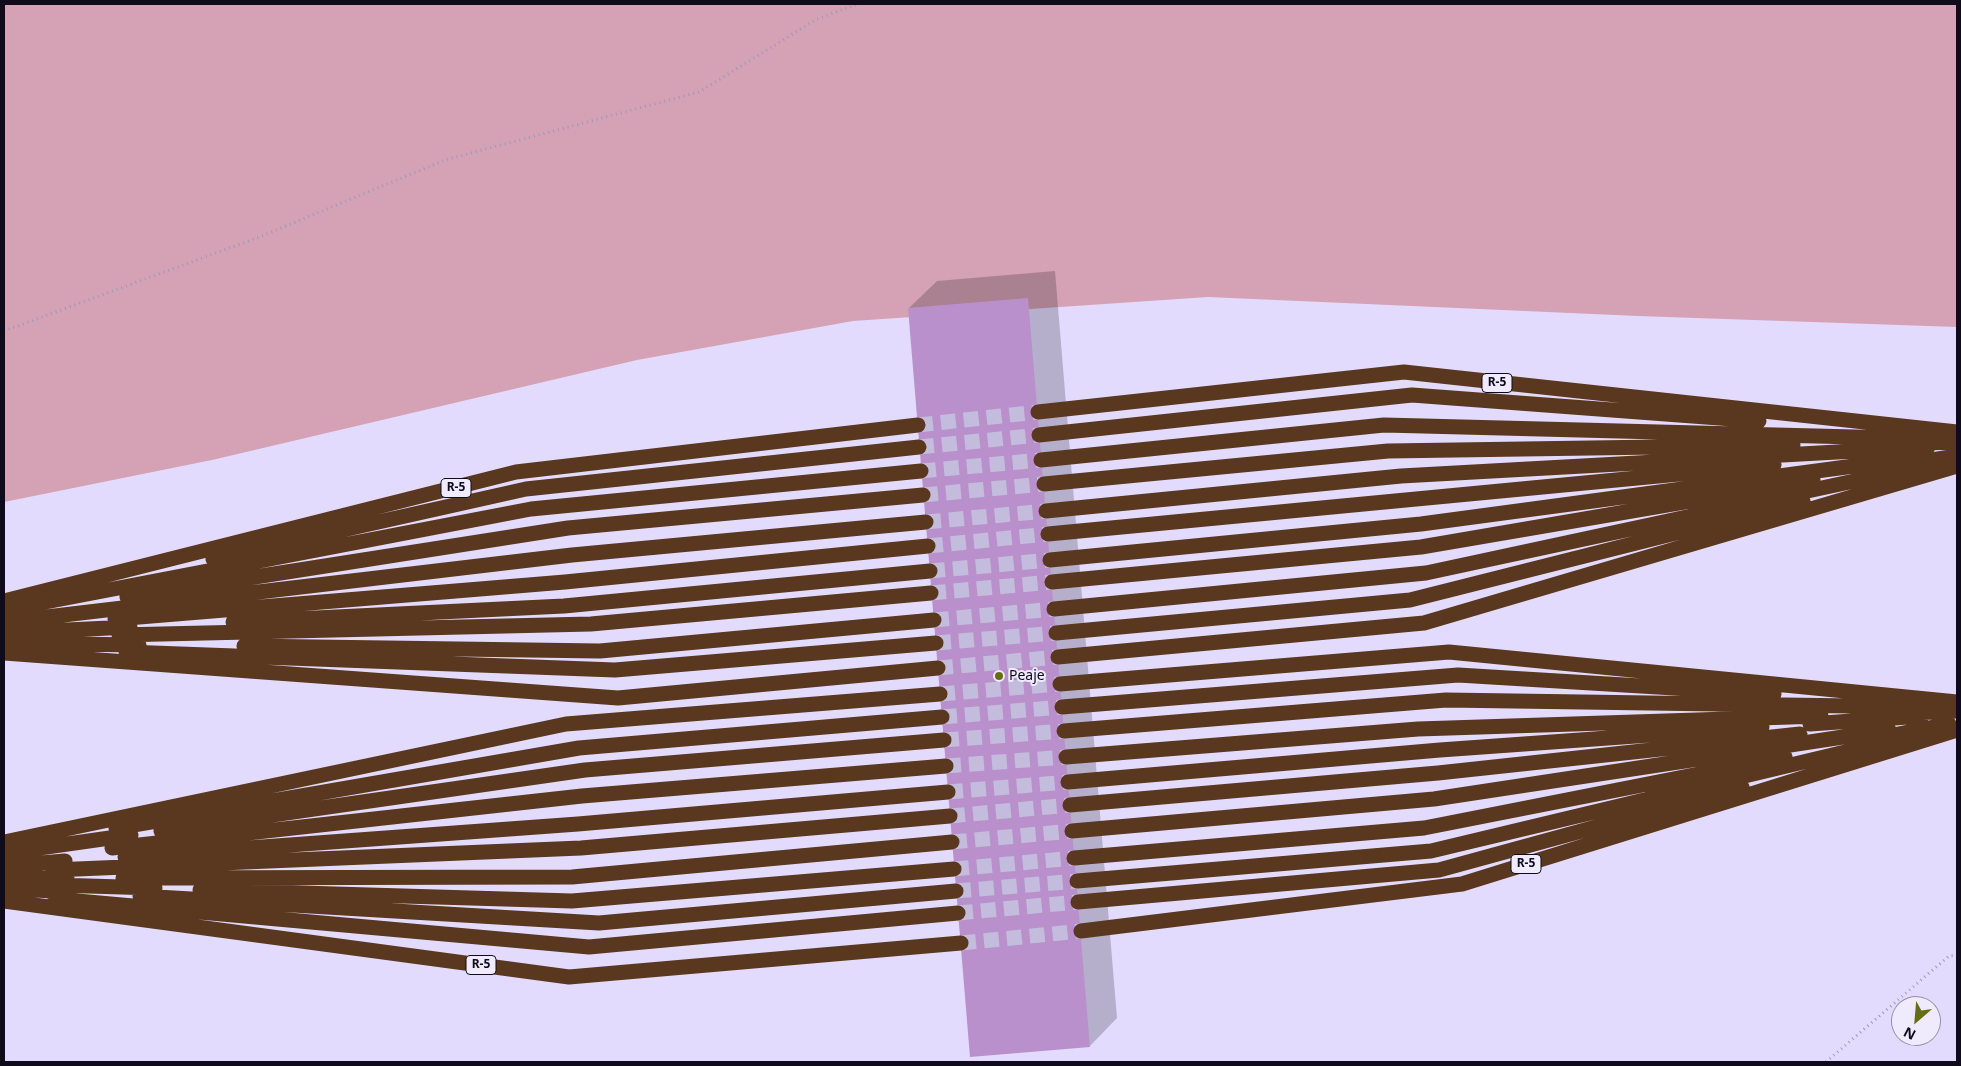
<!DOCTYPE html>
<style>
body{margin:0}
#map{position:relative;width:1961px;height:1066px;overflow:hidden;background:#e3dbfe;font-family:"Noto Sans",sans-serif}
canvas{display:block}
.frame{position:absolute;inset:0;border:5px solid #0f0b1a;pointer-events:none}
.north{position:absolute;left:1891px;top:996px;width:50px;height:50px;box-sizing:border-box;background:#efebfd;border:1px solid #9591a2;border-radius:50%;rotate:207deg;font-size:14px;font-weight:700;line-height:20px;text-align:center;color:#0f0b1a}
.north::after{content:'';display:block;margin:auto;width:18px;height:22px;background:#656e15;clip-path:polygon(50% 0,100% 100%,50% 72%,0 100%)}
</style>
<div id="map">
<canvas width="1961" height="1066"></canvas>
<div class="frame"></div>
<div class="north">N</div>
</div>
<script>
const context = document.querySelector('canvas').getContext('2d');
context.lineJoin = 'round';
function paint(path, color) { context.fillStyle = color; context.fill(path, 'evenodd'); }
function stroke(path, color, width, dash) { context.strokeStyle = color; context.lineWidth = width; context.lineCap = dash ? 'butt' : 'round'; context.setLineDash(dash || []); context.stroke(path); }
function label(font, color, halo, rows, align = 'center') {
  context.font = font + ' "Noto Sans",sans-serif'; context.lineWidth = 4; context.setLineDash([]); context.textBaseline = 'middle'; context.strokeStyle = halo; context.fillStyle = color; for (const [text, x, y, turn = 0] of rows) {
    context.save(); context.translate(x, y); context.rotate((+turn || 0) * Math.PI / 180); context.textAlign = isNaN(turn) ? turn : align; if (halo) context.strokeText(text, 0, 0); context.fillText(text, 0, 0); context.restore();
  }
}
paint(new Path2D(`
 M4,4H1957V327L1638,316L1208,297L853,321L637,360L212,460L4,502Z`), '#d4a2b4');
paint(new Path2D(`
 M1055,271L1117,1018L1090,1046L909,308L937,281Z`), '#0003');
paint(new Path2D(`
 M1028,298L1090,1047L970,1057L908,308Z`), '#b990cb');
stroke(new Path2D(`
 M918,425L1038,412
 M919,447L1039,435
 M921,471L1041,460
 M923,495L1044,484
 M926,522L1046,511
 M928,546L1048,534
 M930,571L1050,560
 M931,593L1052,582
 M934,620L1054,609
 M936,643L1056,633
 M938,668L1058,657
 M940,694L1060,684
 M942,717L1062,707
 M944,740L1064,731
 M946,766L1066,757
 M948,792L1068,782
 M950,816L1070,805
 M952,842L1072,831
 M954,869L1074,858
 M956,891L1077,881
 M958,913L1078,902
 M961,943L1081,931`), '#c3bcdc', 15, [15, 8]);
stroke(new Path2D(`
 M4,331L262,236L445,160L699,92L817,19L858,4
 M1826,1062L1949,956L1957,955`), '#9f99b5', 3, [1, 4]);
stroke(new Path2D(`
 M1038,412L1404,372L1957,432
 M1039,435L1412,395L1759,421
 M1924,443L1957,442
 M1041,460L1384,425L1933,439
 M1912,463L1957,456
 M1044,484L1388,451L1793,445
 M1046,511L1401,476L1928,447
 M1048,534L1774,465
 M213,559L526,489L919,447
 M1050,560L1421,524L1921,457
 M1052,582L1421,547L1813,480
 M127,597L568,528L923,495
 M4,601L516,472L918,425
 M9,609L531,509L921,471
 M1054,609L1426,573L1924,466
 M115,619L565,582L928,546
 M4,622L572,555L926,522
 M233,622L564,606L930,571
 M4,633L130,627
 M1056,633L1410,600L1803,501
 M119,635L591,624L931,593
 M4,643L139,645
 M244,646L600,651L934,620
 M126,652L615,670L936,643
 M4,653L618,698L938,668
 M1058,657L1424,623L1957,466
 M1060,684L1449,652L1957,702
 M1062,707L1458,675L1774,694
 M1911,713L1957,711
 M1810,724L1922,716
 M1064,731L1446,700L1921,707
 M1878,738L1949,724
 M1066,757L1418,729L1821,716
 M1068,782L1440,750L1762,727
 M1070,805L1438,773L1800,734
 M116,828L579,748L942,717
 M161,831L585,770L944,740
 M1072,831L1434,799L1889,730
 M4,842L566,724L940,694
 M112,848L582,796L946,766
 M4,853L131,835
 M125,857L578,824L948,792
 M1074,858L1424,828L1785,757
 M4,866L65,861
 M53,870L581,848L950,816
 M4,878H67
 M123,878L572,877L952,842
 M1077,881L1431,851L1891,741
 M55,885L155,888
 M4,888L67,892
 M200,890L572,901L954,869
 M140,896L599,923L956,891
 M55,899L589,947L958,913
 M4,901L569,977L961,943
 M1078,902L1439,870L1742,787
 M1081,931L1462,884L1957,730`), '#5a381f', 15);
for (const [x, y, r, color] of [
 [999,676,5,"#656e15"]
]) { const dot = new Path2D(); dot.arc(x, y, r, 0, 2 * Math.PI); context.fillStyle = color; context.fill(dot); stroke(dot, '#efebfd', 2); }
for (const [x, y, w] of [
 [1497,383,30],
 [456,488,30],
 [1526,864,30],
 [481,965,30]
]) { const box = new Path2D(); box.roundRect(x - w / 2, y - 9.5, w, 19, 4); context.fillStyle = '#efebfd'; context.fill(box); stroke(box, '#0f0b1a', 1); }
label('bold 12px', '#0f0b1a', null, [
 ["R-5",1497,383],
 ["R-5",456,488],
 ["R-5",1526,864],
 ["R-5",481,965]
]);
label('14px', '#0f0b1a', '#efebfd', [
 ["Peaje",1009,676]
], 'left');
</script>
